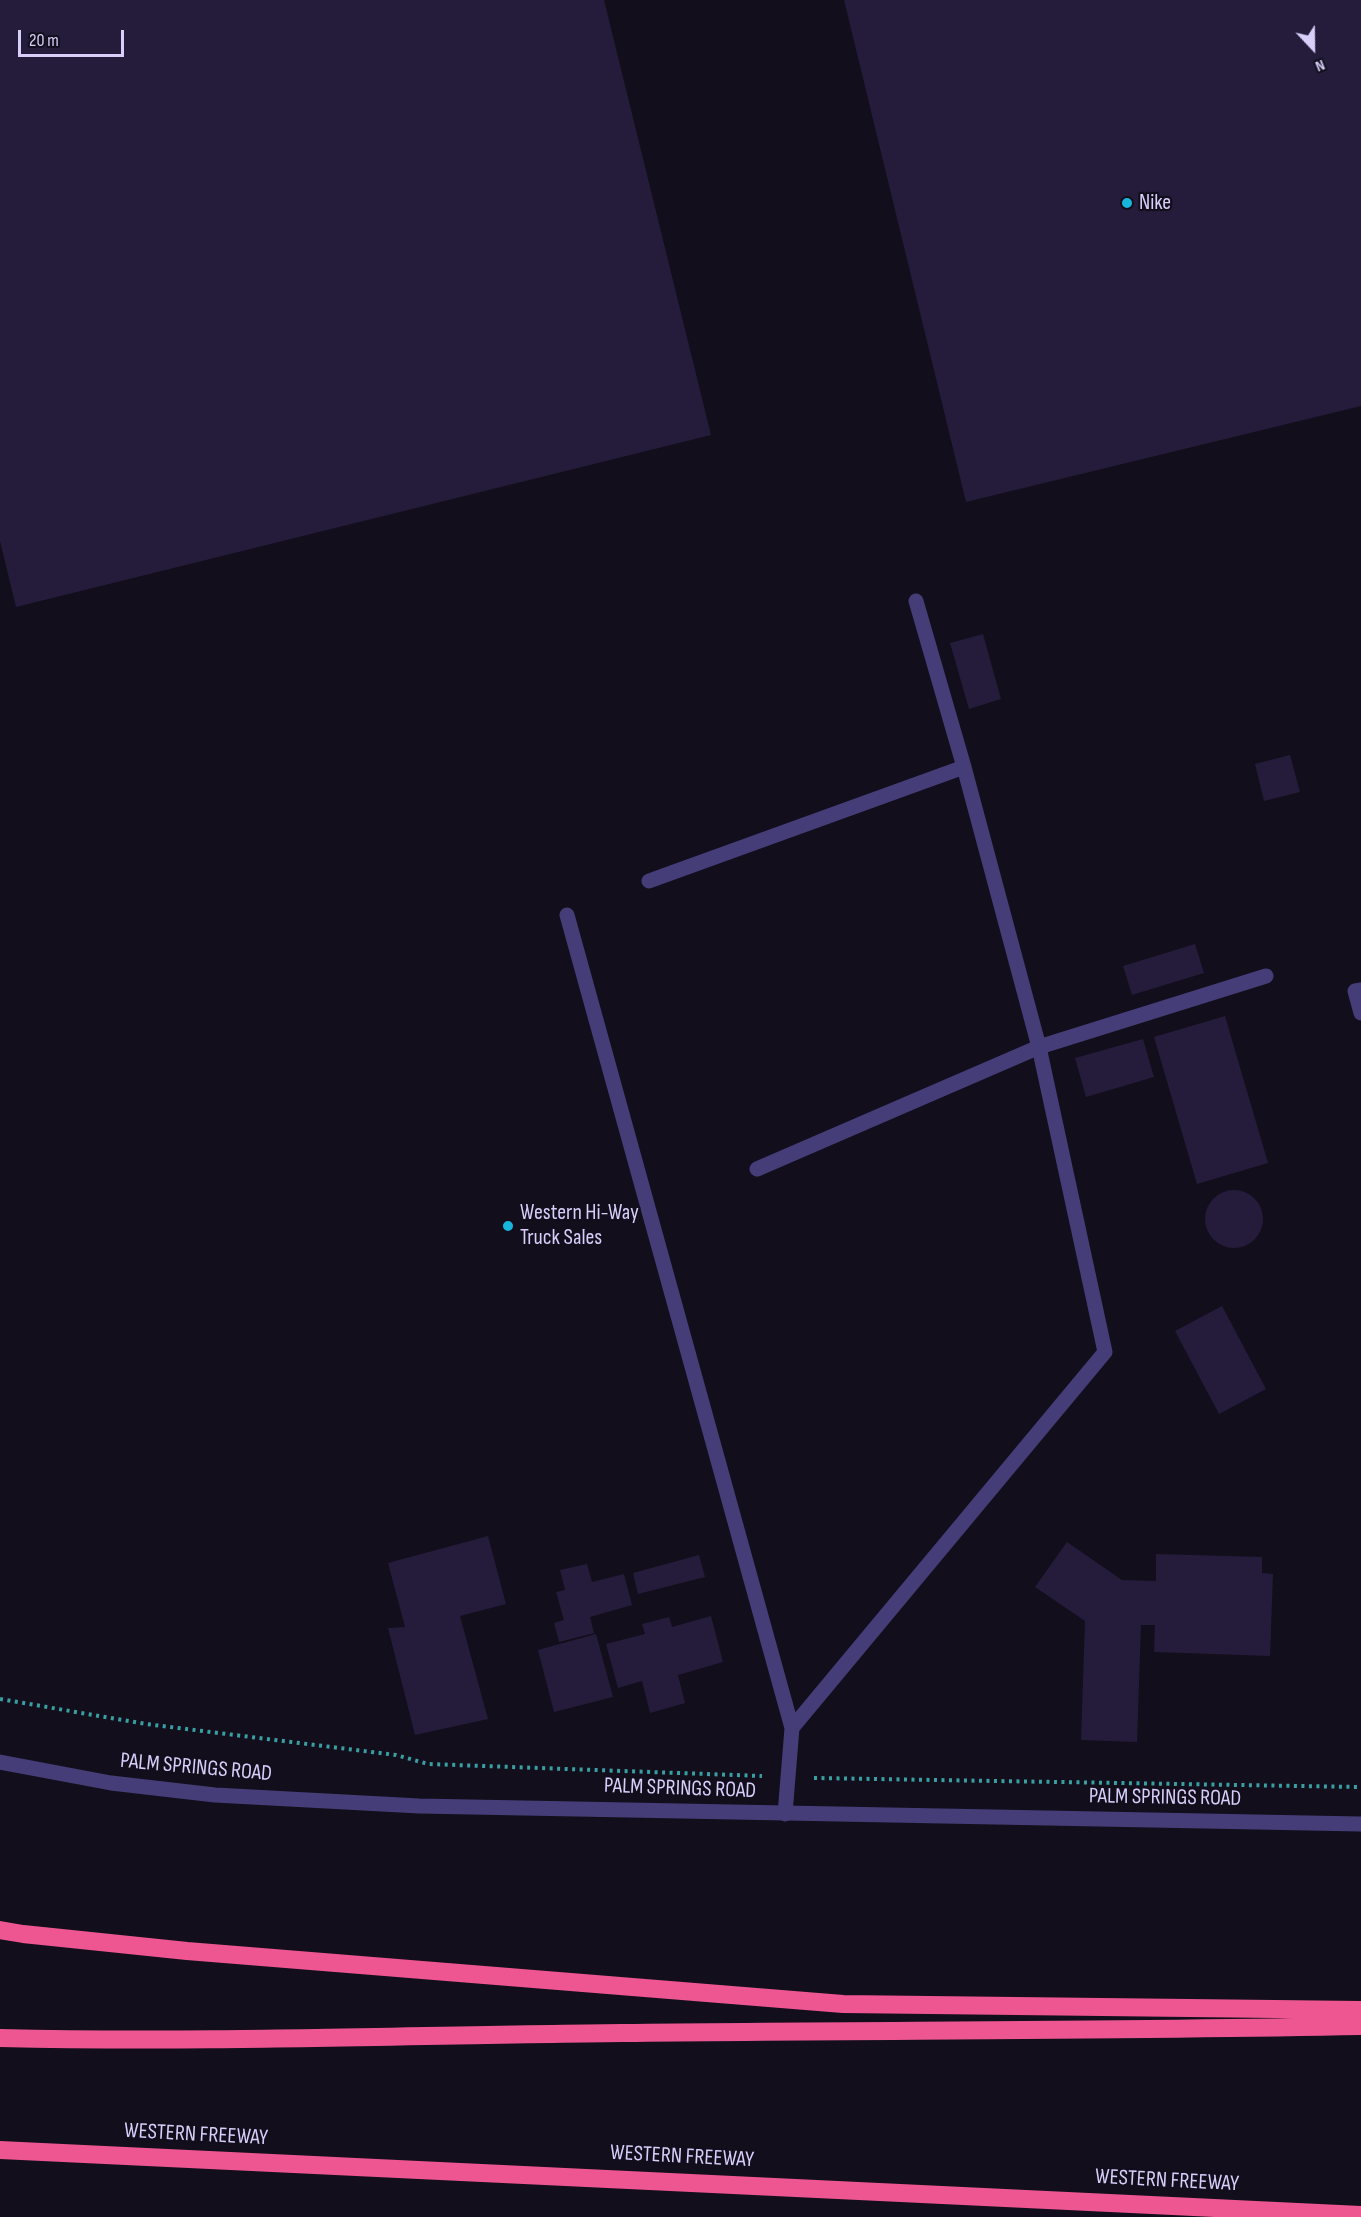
<!DOCTYPE html>
<style>
body{margin:0}
#map{position:relative;width:1361px;height:2217px;overflow:hidden;background:#120e1c;font-family:"Sofia Sans Condensed",sans-serif}
canvas{display:block}
.north{position:absolute;left:1283px;top:18px;width:60px;height:60px;-webkit-text-stroke:4px #120e1c;paint-order:stroke;rotate:158deg;font-size:16px;font-weight:700;line-height:24px;text-align:center;color:#d7cefa}
.north::after{content:'';display:block;margin:auto;width:21px;height:27px;background:#d7cefa;clip-path:polygon(50% 0,100% 100%,50% 72%,0 100%)}
.scale{position:absolute;left:18px;top:30px;width:106px;height:27px;box-sizing:border-box;border:3px solid #d7cefa;border-top:0;padding-left:8px;font-size:18px;line-height:21px;white-space:nowrap;color:#d7cefa;-webkit-text-stroke:4px #120e1c;paint-order:stroke}
</style>
<div id="map">
<canvas width="1361" height="2217"></canvas>
<div class="north">N</div>
<div class="scale">20 m</div>
</div>
<script>
const context = document.querySelector('canvas').getContext('2d');
context.lineJoin = 'round';
function paint(path, color) { context.fillStyle = color; context.fill(path, 'evenodd'); }
function stroke(path, color, width, dash) { context.strokeStyle = color; context.lineWidth = width; context.lineCap = dash ? 'butt' : 'round'; context.setLineDash(dash || []); context.stroke(path); }
function label(font, color, halo, rows, align = 'center') {
  context.font = font + ' "Sofia Sans Condensed",sans-serif'; context.lineWidth = 4.5; context.setLineDash([]); context.textBaseline = 'middle'; context.strokeStyle = halo; context.fillStyle = color; for (const [text, x, y, turn = 0] of rows) {
    context.save(); context.translate(x, y); context.rotate((+turn || 0) * Math.PI / 180); context.textAlign = isNaN(turn) ? turn : align; if (halo) context.strokeText(text, 0, 0); context.fillText(text, 0, 0); context.restore();
  }
}
paint(new Path2D(`
 M0,0H604L711,435L16,607L0,541Z
 M844,0H1361V406L966,502Z
 M983,634L1001,699L969,709L950,643Z
 M1290,755L1300,792L1264,801L1255,764Z
 M1195,944L1204,973L1132,995L1123,966Z
 M1225,1016L1268,1163L1197,1184L1154,1037Z
 M1143,1039L1154,1077L1086,1097L1075,1058Z
 M1205 1219a29 29 0 1 1 58 0a29 29 0 1 1-58 0Z
 M1222,1306L1266,1389L1219,1414L1175,1331Z
 M488,1536L506,1604L460,1616L488,1719L415,1735L388,1628L405,1627L388,1563Z
 M1067,1542L1122,1580L1156,1581V1554L1262,1557V1573L1273,1574L1270,1656L1154,1652L1155,1625H1141L1137,1742L1081,1740L1085,1621L1035,1587Z
 M699,1555L705,1577L638,1594L633,1573Z
 M587,1564L592,1582L624,1574L632,1605L590,1617L594,1633L559,1642L554,1623L564,1620L556,1592L565,1590L560,1570Z
 M711,1616L723,1662L678,1675L685,1703L650,1713L642,1681L618,1688L606,1644L645,1634L642,1624L669,1617L672,1627Z
 M596,1634L613,1697L554,1712L538,1650Z`), '#251c3b');
stroke(new Path2D(`
 M0,1699L146,1724L396,1755L428,1764L762,1776
 M814,1778L1361,1787`), '#399fa3', 4, [3, 4.5]);
stroke(new Path2D(`
 M649,881L964,767
 M567,915L792,1728L785,1814
 M1361,990L1355,991L1361,1013
 M757,1169L1039,1047L1266,976
 M792,1728L1105,1352L1039,1047L964,767L916,601`), '#453d77', 15);
stroke(new Path2D(`
 M0,1762L111,1783L215,1795L419,1806L1361,1824`), '#453d77', 15);
stroke(new Path2D(`
 M0,1930L23,1934L187,1951L843,2004L1361,2010
 M0,2038C207,2043 415,2035 622,2033C869,2030 1115,2031 1361,2026
 M0,2150L1361,2215`), '#ed5690', 18);
for (const [x, y, r, color] of [
 [1127,203,6,"#17b7dd"],
 [508,1226,6,"#17b7dd"]
]) { const dot = new Path2D(); dot.arc(x, y, r, 0, 2 * Math.PI); context.fillStyle = color; context.fill(dot); stroke(dot, '#120e1c', 2); }
label('22px', '#d7cefa', '#120e1c', [
 ["Nike",1139,203],
 ["Western Hi-Way",520,1213],
 ["Truck Sales",520,1238]
], 'left');
label('22px', '#d7cefa', '#120e1c', [
 ["PALM SPRINGS ROAD",196,1768,5],
 ["PALM SPRINGS ROAD",680,1789,2],
 ["PALM SPRINGS ROAD",1165,1798,1],
 ["WESTERN FREEWAY",196,2135,3],
 ["WESTERN FREEWAY",682,2157,3],
 ["WESTERN FREEWAY",1167,2181,3]
]);
</script>
